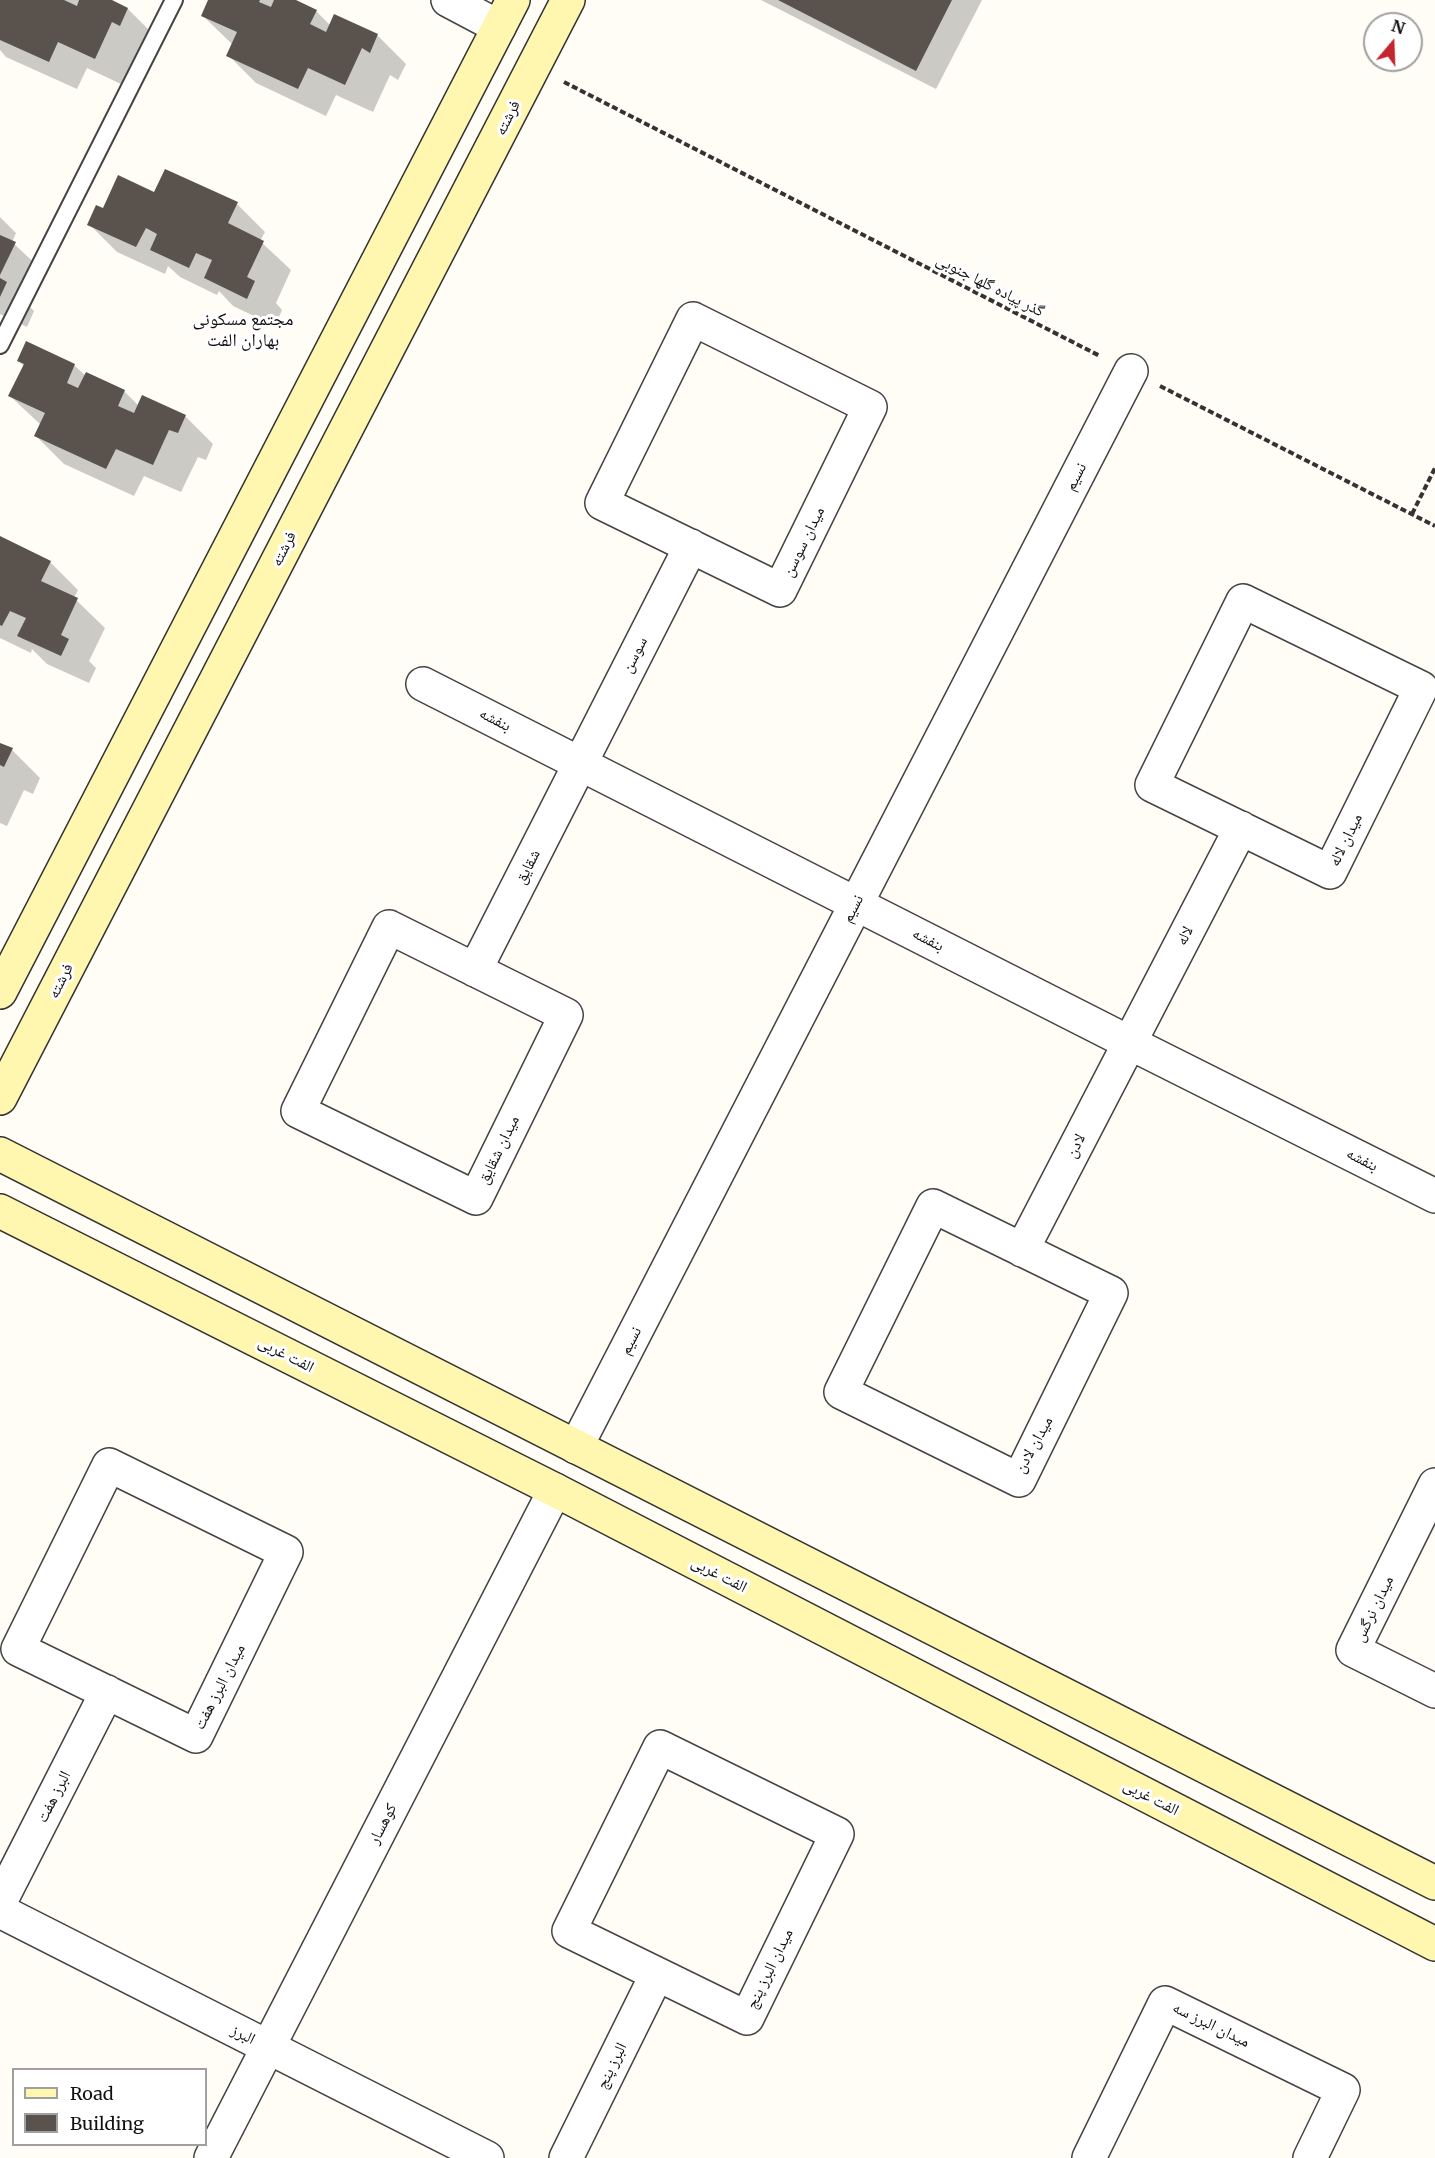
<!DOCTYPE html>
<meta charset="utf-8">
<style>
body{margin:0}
#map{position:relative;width:1435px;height:2158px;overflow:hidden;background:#fffdf5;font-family:Merriweather,serif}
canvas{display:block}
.legend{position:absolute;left:12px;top:2068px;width:195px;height:78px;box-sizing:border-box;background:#fff;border:2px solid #a0a0a0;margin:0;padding:8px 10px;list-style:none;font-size:18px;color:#111}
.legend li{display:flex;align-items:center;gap:12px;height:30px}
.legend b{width:30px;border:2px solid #a0a0a0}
.north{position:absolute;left:1363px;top:12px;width:60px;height:60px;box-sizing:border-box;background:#fff;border:2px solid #a0a0a0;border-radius:50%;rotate:19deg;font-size:16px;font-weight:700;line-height:24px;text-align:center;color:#111}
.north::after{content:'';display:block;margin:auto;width:21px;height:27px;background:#c4262e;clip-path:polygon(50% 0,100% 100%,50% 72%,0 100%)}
</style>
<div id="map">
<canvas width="1435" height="2158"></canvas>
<ul class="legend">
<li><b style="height:8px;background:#fff6b0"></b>Road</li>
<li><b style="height:16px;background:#5a524d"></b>Building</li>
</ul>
<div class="north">N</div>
</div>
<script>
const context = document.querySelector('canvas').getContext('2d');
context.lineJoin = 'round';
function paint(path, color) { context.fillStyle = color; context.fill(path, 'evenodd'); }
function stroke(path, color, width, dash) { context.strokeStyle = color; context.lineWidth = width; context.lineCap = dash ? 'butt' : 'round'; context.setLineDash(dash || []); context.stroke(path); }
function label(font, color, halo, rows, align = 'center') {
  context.font = font + ' Merriweather,"Noto Naskh Arabic",serif'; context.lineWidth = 6; context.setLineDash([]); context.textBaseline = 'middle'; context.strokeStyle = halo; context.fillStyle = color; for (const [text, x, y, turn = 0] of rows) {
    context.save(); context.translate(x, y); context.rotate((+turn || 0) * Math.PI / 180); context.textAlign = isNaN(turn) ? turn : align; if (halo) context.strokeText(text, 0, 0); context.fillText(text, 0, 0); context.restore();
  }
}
paint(new Path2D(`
 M0,0H108L128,9L156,37L123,85L87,68L77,89L6,57L0,50Z
 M210,0H292L316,11L331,26L335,16L378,36L406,64L398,80L390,75L373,112L336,95L326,116L256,83L228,55L233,45L203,16Z
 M761,0H982L936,89Z
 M155,194L237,204L265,232L260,241L291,270L276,303L282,310L275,326L233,306L219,291L217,295L180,277L168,266L165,274L117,252L89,224L104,210Z
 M0,217L16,233L12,242L43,271L27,304L34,311L27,327L0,314Z
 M19,361L74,365L86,376L124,391L139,406L185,416L213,444L206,460L198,457L181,492L144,476L134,496L64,464L36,436L41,425L10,396L24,366Z
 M0,538L50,562L78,590L74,598L105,628L89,661L96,668L89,683L47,664L32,649L31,653L0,638Z
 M0,744L12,750L40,778L33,794L24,790L7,826L0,823Z`), '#0003');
paint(new Path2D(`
 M0,0H64L77,6L79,0H112L128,8L120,26L112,22L95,59L58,42L49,62L0,40Z
 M208,0H260L259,2L271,7L274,0H296L317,10L310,24L326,32L334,14L378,34L370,53L362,48L345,85L308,68L298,89L226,56L237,32L201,16Z
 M778,0H952L916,71Z
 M165,169L238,202L228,223L264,241L247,277L255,281L247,299L204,278L212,260L196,253L189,268L150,250L157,234L146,228L136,247L87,225L96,205L103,208L118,175L154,192Z
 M0,235L16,242L0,275Z
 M0,278L7,282L0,297Z
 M26,341L75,364L67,383L78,388L86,372L125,390L118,406L134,413L142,395L186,415L178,433L169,430L153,465L116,449L106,469L34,436L45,413L8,396L24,364L17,361Z
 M0,536L51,561L41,581L78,598L61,635L69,639L61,656L17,636L26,618L10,611L2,626L0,625Z
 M0,743L13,748L4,767L0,765Z`), '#5a524d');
const lane = new Path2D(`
 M0,345L174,0`);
const street = new Path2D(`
 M448,0L499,27
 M693,319L870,407L780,590L602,503Z
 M1243,601L1421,688L1330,872L1152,785Z
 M423,684L1130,1043L1435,1196
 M389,927L566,1015L476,1198L298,1111Z
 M475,970L691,546
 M933,1206L1111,1293L1019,1480L841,1392Z
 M1022,1250L1241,828
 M576,1447L1131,371
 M109,1465L286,1552L196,1736L18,1649Z
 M1435,1485L1353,1650L1435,1691
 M660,1747L837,1834L747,2018L569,1931Z
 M0,1902L107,1692
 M0,1911L487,2158
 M211,2158L555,1490
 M566,2158L657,1974
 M1089,2158L1165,2003L1343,2090L1310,2158`);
const secondary = new Path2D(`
 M0,992L513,0
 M0,1098L568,0
 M0,1154L1435,1883
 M0,1211L555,1490L1435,1944`);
stroke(lane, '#444', 20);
stroke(street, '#444', 36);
stroke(secondary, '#333', 36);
stroke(new Path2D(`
 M564,82L1100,356
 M1160,386L1435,526
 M1412,514L1435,468`), '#333', 4, [6, 3]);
stroke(lane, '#fff', 16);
stroke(street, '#fff', 33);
stroke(secondary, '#fff6b0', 33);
label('16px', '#111', '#fff', [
 ["فرشته",508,118,-63],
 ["گذر پیاده گلها جنوبی",990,286,27],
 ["نسیم",1076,477,-63],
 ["میدان سوسن",804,542,-64],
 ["فرشته",284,549,-63],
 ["سوسن",635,655,-63],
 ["بنفشه",495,720,27],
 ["میدان لاله",1346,840,-64],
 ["شقایق",528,867,-63],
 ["نسیم",853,909,-63],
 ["لاله",1185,936,-63],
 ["بنفشه",928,940,27],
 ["فرشته",61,981,-63],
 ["لادن",1076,1146,-63],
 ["میدان شقایق",499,1150,-64],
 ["بنفشه",1362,1160,27],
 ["نسیم",631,1341,-63],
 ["الفت غربی",286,1355,27],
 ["میدان لادن",1034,1445,-61],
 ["الفت غربی",719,1575,27],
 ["میدان نرگس",1374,1609,-64],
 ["میدان البرز هفت",220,1687,-63],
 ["البرز هفت",54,1797,-63],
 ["الفت غربی",1151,1798,27],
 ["کوهسار",383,1824,-63],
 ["میدان البرز پنج",770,1969,-64],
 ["میدان البرز سه",1211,2025,26],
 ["البرز",243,2035,27],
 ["البرز پنج",612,2066,-64]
]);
label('18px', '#111', '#fff', [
 ["مجتمع مسکونی",243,320],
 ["بهاران الفت",243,341]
]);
</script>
